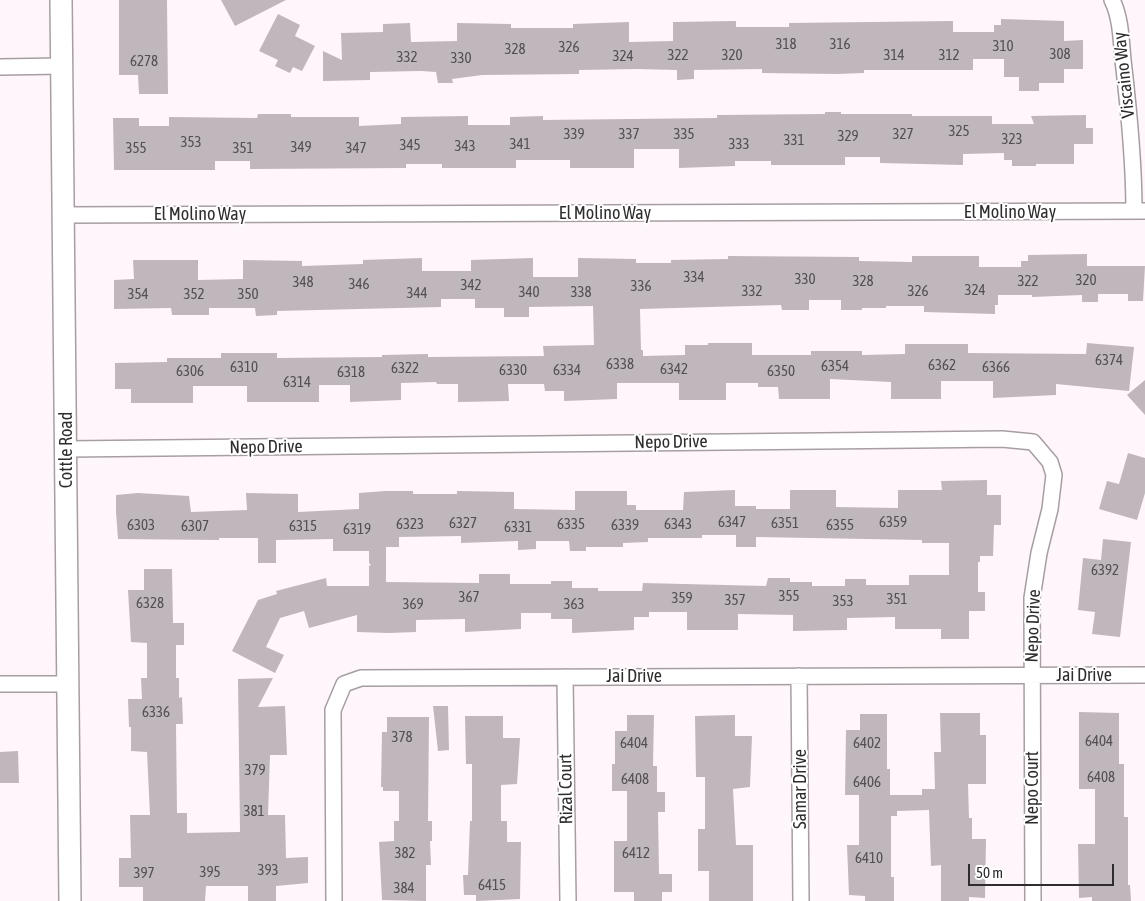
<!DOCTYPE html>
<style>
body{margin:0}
#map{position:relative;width:1145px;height:901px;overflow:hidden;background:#fff6fc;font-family:"Asap Condensed",sans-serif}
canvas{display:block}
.scale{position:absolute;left:968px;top:864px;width:146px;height:22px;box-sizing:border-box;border:2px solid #2f2c2e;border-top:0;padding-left:6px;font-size:15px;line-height:18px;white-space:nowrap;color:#2f2c2e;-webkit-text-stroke:4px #fff;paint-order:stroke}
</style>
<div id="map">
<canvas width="1145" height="901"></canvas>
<div class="scale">50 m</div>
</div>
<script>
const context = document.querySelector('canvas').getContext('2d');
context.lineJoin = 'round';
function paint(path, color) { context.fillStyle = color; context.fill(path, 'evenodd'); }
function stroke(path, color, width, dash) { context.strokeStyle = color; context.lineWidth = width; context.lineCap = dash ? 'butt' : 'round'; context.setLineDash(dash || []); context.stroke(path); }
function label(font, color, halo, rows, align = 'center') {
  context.font = font + ' "Asap Condensed",sans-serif'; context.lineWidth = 4; context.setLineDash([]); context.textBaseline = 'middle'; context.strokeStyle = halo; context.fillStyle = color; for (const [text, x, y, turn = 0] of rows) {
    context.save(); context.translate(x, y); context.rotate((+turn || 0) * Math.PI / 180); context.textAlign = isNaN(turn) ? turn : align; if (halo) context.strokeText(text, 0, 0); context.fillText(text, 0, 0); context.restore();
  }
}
paint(new Path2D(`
 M119,0H167L168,94H139L138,75H119Z
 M221,0H286L235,26Z
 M278,14L300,25L295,36L315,46L302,71L293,67L290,73L275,66L278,60L259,51Z
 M1001,19L1064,21V41L1083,40V69H1064V83H1039V91H1019V77H1004V59H973V70H864V73L837,74L762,73V69L694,70V79L677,80V70L638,69L579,70V74L482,75L452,79L453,83H438L436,72L421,71L370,72V80L323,81V51L342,60L341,33L383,32V24L410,23L411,42L457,41V23L511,24V28H573V24L629,22V42L673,41V22L736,21V27H789V23L953,21V32H994V25H1001Z
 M825,112H841V114H912V116H992V124H1034L1031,116L1086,115V128H1093V144H1074V164H1036V166H1012V160H1004V153L963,154V165L880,163V157H845V165H771V161H735V166L679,168V149H634V168H570V160H516V168H442V164H406V168L250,169V161H215V170H114L113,118H139V126H169V117L257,118L258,114H291V117H359V126L401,124V117L468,116V125H510V117L543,116V120L717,118V115L825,114Z
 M1087,254V266H1145L1143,301H1128V294H1098V302H1082V295L1032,297V295H998V305H995V314L924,312V306H886V308H862V310H841V300H809V310H782L781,305L640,309L641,350H643V356L685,355V345H708V343H752V355H811V351H862V355L905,354V344H968V353L1086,354L1087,343L1134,347L1129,391L1056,384V395L993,398V381H941V399H891V382L830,379V399H779L778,387H758V383H726V400H679V383H617V399L564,401V391H545L544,384H508L509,401L458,402V384H437L436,382L401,383V400L350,402V385H319V402H247V386H193V403H131V389H115V363L167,362V358H221V353H277V358L382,357V355L428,354V357L544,356L543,346L594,345L593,306L529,307V317H504V308H475V299H441V307L277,311V315L256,316L255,308H209V315H172L171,308L114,309V280L134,279L133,260H198V280L243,279V260L302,261V266L363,264V260L422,258V271H471V260L533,258V277H578V258L636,259V263H671V260L728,259V256L859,257V261L912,262V256H979V267H1021V261H1028V255Z
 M1145,380V415L1127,395Z
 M1128,453L1145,458V493L1137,520L1099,509L1107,481L1119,484Z
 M987,480V495H1001V525H994L993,556H980V562H978V592H985V611H969V639H941V629H895V617L847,618V630L793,631V615L738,614V630H687V612H649V617H634V630L572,633V619H551V613H521V629L465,632V619L416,620V632L389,633L357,632V615L309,628L304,611L280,618L266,647L284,655L275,673L232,651L258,600L277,594L276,591L326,578L327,586H369V566L371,565L369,563V551H333V539L276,540V563H258V538H219V540L118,539L116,512V495L138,493L189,496L191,512L247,510L246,493L298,494V512L359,509V493L385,491H413V494H457V491L514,492V509L575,510V491H627V505H636V510H683L684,492L735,490V506H756V509H790V490H836V507L898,508V490H942L941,481ZM702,535H736V547H756V537L922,540V543H949V575H909V585H866V579H845V586H812V582H790V578H768L766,586L643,583L642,591H598V588H572V581H551V584H510V574H479V583L386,582V547H399V537L461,536V543L518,541V550L536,549V541H569L570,551H586V547H623V543L648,542V538H702Z
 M1103,539L1131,542L1120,637L1092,634L1095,612L1078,610L1083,558L1101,560Z
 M144,569H172L173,623H184V645H176V678H179V698L182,697L183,724H176L177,813H187V833L240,832L238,679L273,678L258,707L285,706L287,755H270L268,815H285L286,858L308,857V883L276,886V901H248V886H206L205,901H143V887H119V858H131L130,815H150L147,752L131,751V727H129L128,699H142L141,678H147V643L131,642L128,590H144Z
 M433,706H448L449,750L438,751Z
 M1079,712L1119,713V764H1124V817H1128V885H1130L1131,901H1092V897L1079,898L1078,844H1095V789H1079Z
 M940,713H980V735H986V784H968L969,818H972V839H986L985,898L969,897V901H941V865L931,866L929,810L897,811V816H891V877H894V901H865V896L849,895L847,845H859V795H845L846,730H860V714H887V769H890V795H922V789H935L934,752H941Z
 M627,715H654L653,766H657V792H665V812H658L659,874H672V892H662V901H634V892H614V841H627V791H612V764H615V731H627Z
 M735,715V736H752L750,787L733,789L736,845H753V901H709V871H698V829H705V777H696L695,716Z
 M465,716H503V738H520L517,784L501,785V821H507V842H521L520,899L476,901V895H464L463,875H468L470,821H472V764H466Z
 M387,717H429L428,821H432V841H430L431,865H426V901L382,900L379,842L394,841V821H399V791H383V787H381L382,732H387Z
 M18,751L19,783H0V752Z`), '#bfb7bc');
const street = new Path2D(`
 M1112,0C1121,18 1121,40 1123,60C1129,111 1134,161 1134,211
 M0,67L62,66
 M64,215L1145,211
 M67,449L914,440L1002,439L1033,442L1050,462L1054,475L1050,509L1039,553L1032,598L1033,901
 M799,676L801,901
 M565,677L568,901
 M0,684H68
 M334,901L333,710L344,684L361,678L1145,675`);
const secondary = new Path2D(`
 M61,0L70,901`);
stroke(street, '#a69ea3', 18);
stroke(secondary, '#a69ea3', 24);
stroke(street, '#fff', 15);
stroke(secondary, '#fff', 21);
label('15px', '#534f52', null, [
 ["318",786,44],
 ["316",840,44],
 ["310",1003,46],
 ["326",569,47],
 ["328",515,49],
 ["308",1060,54],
 ["322",678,55],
 ["320",732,55],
 ["314",894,55],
 ["312",949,55],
 ["324",623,56],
 ["332",407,57],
 ["330",461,58],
 ["6278",144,61],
 ["325",959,131],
 ["339",574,134],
 ["337",629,134],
 ["335",684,134],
 ["327",903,134],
 ["329",848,136],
 ["323",1012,139],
 ["331",794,140],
 ["353",191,142],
 ["341",520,144],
 ["333",739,144],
 ["345",410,145],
 ["343",465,146],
 ["349",301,147],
 ["355",136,148],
 ["351",243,148],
 ["347",356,148],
 ["334",694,277],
 ["330",805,279],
 ["320",1086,280],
 ["328",863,281],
 ["322",1028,281],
 ["348",303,282],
 ["346",359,284],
 ["342",471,285],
 ["336",641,286],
 ["324",975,290],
 ["332",752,291],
 ["326",918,291],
 ["340",529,292],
 ["338",581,292],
 ["344",417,293],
 ["354",138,294],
 ["352",194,294],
 ["350",248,294],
 ["6374",1109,360],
 ["6338",620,364],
 ["6362",942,365],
 ["6354",835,366],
 ["6310",244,367],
 ["6366",996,367],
 ["6322",405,368],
 ["6342",674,369],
 ["6330",513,370],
 ["6334",567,370],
 ["6306",190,371],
 ["6350",781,371],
 ["6318",351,372],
 ["6314",297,382],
 ["6347",732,522],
 ["6359",893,522],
 ["6327",463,523],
 ["6351",785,523],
 ["6323",410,524],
 ["6335",571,524],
 ["6343",678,524],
 ["6303",141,525],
 ["6339",625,525],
 ["6355",840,525],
 ["6307",195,526],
 ["6315",303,526],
 ["6331",518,527],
 ["6319",357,529],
 ["6392",1105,570],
 ["355",789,596],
 ["367",469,597],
 ["359",682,598],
 ["351",897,599],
 ["357",735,600],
 ["353",843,601],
 ["6328",150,603],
 ["369",413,604],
 ["363",574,604],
 ["6336",156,712],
 ["378",402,737],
 ["6404",1099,741],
 ["6404",634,743],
 ["6402",867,743],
 ["379",255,770],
 ["6408",1101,777],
 ["6408",635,779],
 ["6406",867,782],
 ["381",254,811],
 ["382",405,853],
 ["6412",636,853],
 ["6410",869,858],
 ["393",268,870],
 ["395",210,872],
 ["397",144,873],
 ["6415",492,885],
 ["384",404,888]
]);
label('18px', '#2f2c2e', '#fff', [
 ["Viscaino Way",1124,75,-96],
 ["El Molino Way",1010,212],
 ["El Molino Way",605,213],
 ["El Molino Way",200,214],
 ["Nepo Drive",671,442,-1],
 ["Nepo Drive",266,447,-1],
 ["Cottle Road",66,450,-90],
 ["Nepo Drive",1033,626,-88],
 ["Jai Drive",1084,675],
 ["Jai Drive",634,676],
 ["Nepo Court",1032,788,-90],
 ["Rizal Court",566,789,-91],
 ["Samar Drive",800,789,-90]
]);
</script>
